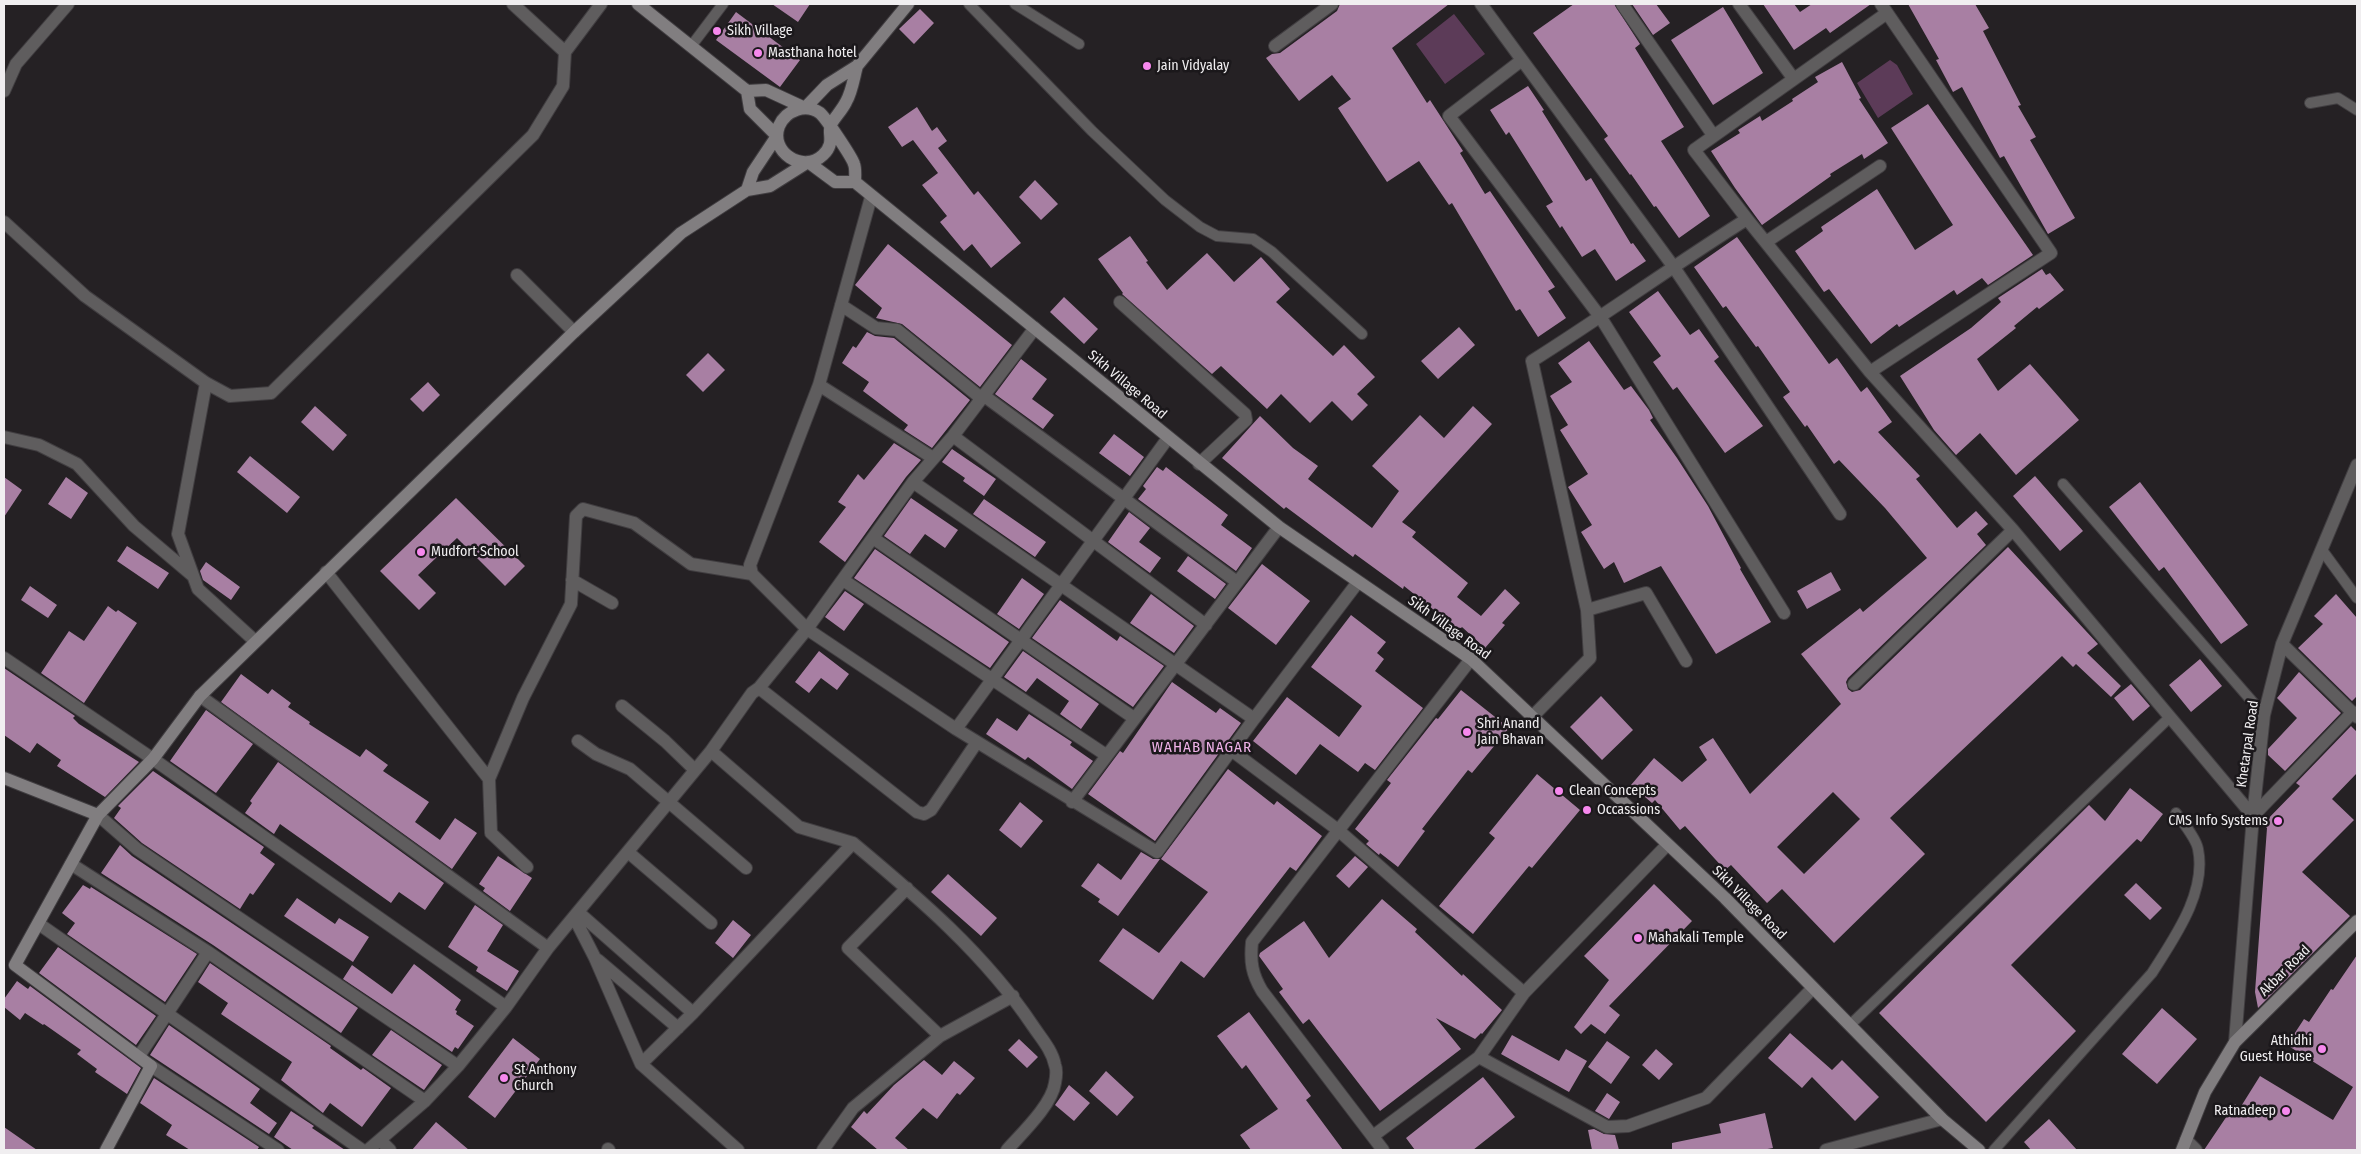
<!DOCTYPE html>
<style>
body{margin:0}
#map{position:relative;width:2361px;height:1154px;overflow:hidden;background:#252124;font-family:"Fira Sans Condensed",sans-serif}
canvas{display:block}
.frame{position:absolute;inset:0;border:5px solid #f0eef0;pointer-events:none}
</style>
<div id="map">
<canvas width="2361" height="1154"></canvas>
<div class="frame"></div>
</div>
<script>
const context = document.querySelector('canvas').getContext('2d');
context.lineJoin = 'round';
function paint(path, color) { context.fillStyle = color; context.fill(path, 'evenodd'); }
function stroke(path, color, width, dash) { context.strokeStyle = color; context.lineWidth = width; context.lineCap = dash ? 'butt' : 'round'; context.setLineDash(dash || []); context.stroke(path); }
function label(font, color, halo, rows, align = 'center') {
  context.font = font + ' "Fira Sans Condensed",sans-serif'; context.lineWidth = 5; context.setLineDash([]); context.textBaseline = 'middle'; context.strokeStyle = halo; context.fillStyle = color; for (const [text, x, y, turn = 0] of rows) {
    context.save(); context.translate(x, y); context.rotate((+turn || 0) * Math.PI / 180); context.textAlign = isNaN(turn) ? turn : align; if (halo) context.strokeText(text, 0, 0); context.fillText(text, 0, 0); context.restore();
  }
}
paint(new Path2D(`
 M1454,14L1485,54L1445,84L1416,44Z
 M1890,60L1897,65L1913,94L1878,118L1857,83Z`), '#5c3b58');
paint(new Path2D(`
 M772,4H810L798,22Z
 M1340,4H1449L1392,48L1427,103L1430,100L1463,151L1460,153L1485,194L1490,191L1555,287L1548,291L1566,318L1538,337L1520,309L1516,311L1452,203L1449,205L1419,161L1387,182L1338,108L1351,99L1332,75L1299,101L1266,58L1272,54L1280,53L1337,11Z
 M1574,4H1614L1640,44L1635,48L1684,127L1661,141L1710,216L1679,238L1656,206L1654,207L1631,174L1630,175L1604,139L1608,136L1533,33Z
 M1632,4H1656L1670,23L1653,35Z
 M1763,4H1794L1800,12L1812,4H1871L1830,33L1826,28L1794,50Z
 M1908,4H1975L1989,28L1983,31L2021,105L2018,106L2036,137L2030,140L2075,218L2048,234L2004,156L2000,158L1962,87L1953,92L1936,60L1939,59Z
 M1723,7L1763,73L1713,105L1671,40Z
 M920,9L934,23L914,44L899,29Z
 M736,12L800,60L780,87L716,40Z
 M1842,62L1861,98L1859,99L1888,143L1864,159L1862,154L1830,174L1831,176L1762,225L1735,188L1711,151L1740,133L1738,130L1760,116L1762,121L1793,101L1792,99L1818,82L1815,77Z
 M1528,86L1544,110L1542,111L1586,181L1591,178L1631,244L1633,243L1646,261L1616,281L1595,249L1582,257L1562,226L1560,228L1546,206L1553,202L1509,132L1506,135L1490,110Z
 M1928,104L2033,255L1988,285L1982,278L1957,295L1954,290L1899,327L1897,324L1871,344L1829,289L1824,292L1795,251L1823,231L1821,227L1877,189L1915,250L1953,225L1891,128Z
 M917,107L932,131L937,127L947,141L938,148L974,195L978,191L1021,243L991,268L972,244L964,251L940,222L947,216L922,185L938,173L913,140L902,147L888,127Z
 M1035,180L1058,204L1041,220L1019,197Z
 M1130,236L1148,261L1146,262L1167,290L1207,253L1234,282L1261,257L1290,289L1276,302L1333,356L1344,345L1375,377L1357,394L1368,405L1352,421L1332,401L1310,423L1281,394L1267,409L1221,366L1212,374L1122,294L1123,293L1098,259Z
 M1737,237L1829,364L1837,358L1861,392L1867,387L1892,422L1878,432L1920,476L1916,479L1957,528L1976,511L1988,524L1977,534L1986,545L1848,678L1846,682L1848,689L1852,692L1860,690L2008,547L2098,644L2087,653L2121,686L2111,697L2076,664L2073,667L2062,656L1890,818L1925,854L1834,943L1782,889L1767,903L1731,865L1725,870L1685,826L1680,830L1655,800L1652,803L1631,785L1654,758L1682,782L1707,760L1699,747L1713,738L1750,794L1841,704L1801,654L1860,608L1863,612L1927,558L1885,508L1839,460L1834,464L1807,425L1805,427L1783,397L1790,392L1758,346L1756,347L1726,306L1723,308L1694,267ZM1833,792L1860,819L1804,874L1777,847Z
 M888,244L1012,345L980,387L902,324L876,318L882,308L855,285Z
 M2042,269L2046,275L2050,273L2064,290L2039,309L2037,307L2014,326L2016,328L1977,359L1998,391L2030,364L2079,420L2016,475L1980,433L1956,455L1934,430L1900,376L1971,328L2001,302L1998,298Z
 M1658,291L1690,335L1699,329L1719,357L1714,361L1763,426L1725,453L1677,387L1673,390L1653,362L1661,356L1629,312Z
 M1064,297L1098,329L1084,344L1050,312Z
 M1459,327L1475,345L1438,379L1421,361Z
 M867,332L875,336L894,338L970,400L932,448L904,430L908,425L863,391L869,382L842,363L853,346L856,348Z
 M1589,341L1624,390L1631,386L1649,410L1653,418L1650,420L1677,458L1708,506L1741,568L1740,569L1771,622L1716,654L1661,566L1624,583L1614,562L1604,569L1581,532L1592,525L1568,487L1588,474L1560,430L1568,425L1550,396L1572,382L1558,363Z
 M708,353L725,370L703,392L686,375Z
 M1021,359L1047,379L1032,399L1054,415L1043,429L995,394Z
 M428,382L440,395L423,412L410,399Z
 M315,406L347,435L333,451L301,422Z
 M1473,406L1492,424L1402,522L1416,532L1412,537L1468,583L1457,597L1481,616L1505,589L1520,603L1502,623L1505,625L1485,648L1462,627L1459,630L1404,586L1403,589L1355,554L1353,557L1286,507L1284,509L1222,458L1260,416L1293,448L1318,466L1308,479L1372,528L1399,491L1372,466L1420,415L1444,438Z
 M1114,434L1144,457L1130,476L1099,453Z
 M894,443L921,460L906,477L845,562L819,542L846,507L838,502L858,474L864,480Z
 M952,449L996,479L984,496L963,481L965,478L942,462Z
 M250,456L300,497L287,513L237,472Z
 M1157,467L1163,471L1166,467L1228,515L1221,525L1252,548L1236,571L1138,499L1146,489L1143,486Z
 M2035,476L2083,531L2060,551L2013,496Z
 M4,477L22,490L4,517Z
 M66,477L88,493L71,519L48,504Z
 M2140,482L2248,625L2221,644L2164,567L2159,571L2109,507Z
 M456,498L525,566L505,586L457,538L418,575L436,593L419,610L380,571Z
 M911,498L958,530L945,548L925,534L910,554L884,536Z
 M984,499L1046,542L1035,557L973,514Z
 M1129,512L1150,528L1139,542L1161,558L1150,573L1108,542Z
 M127,546L169,573L158,589L117,561Z
 M875,549L1009,642L990,668L854,578Z
 M1188,556L1226,584L1215,599L1177,571Z
 M206,562L240,587L231,600L203,580L200,571Z
 M1262,564L1310,601L1276,645L1228,608Z
 M1831,572L1841,590L1807,609L1797,591Z
 M1022,578L1044,594L1019,629L997,614Z
 M30,586L57,605L48,618L21,600Z
 M845,591L864,604L844,631L825,617Z
 M1151,594L1194,626L1174,653L1130,623Z
 M2336,594L2357,618V696L2352,701L2298,648L2323,624L2314,616Z
 M1060,600L1117,641L1120,636L1164,666L1133,707L1032,638Z
 M108,606L116,612L118,610L137,623L84,703L41,673L69,631L84,641Z
 M1351,615L1386,642L1377,653L1384,659L1375,671L1423,708L1375,770L1365,763L1358,772L1320,744L1296,775L1253,741L1287,697L1339,737L1362,706L1311,667Z
 M819,651L849,674L837,690L821,678L809,693L795,682Z
 M1023,651L1099,704L1081,729L1060,714L1069,701L1037,678L1026,692L1004,677Z
 M2200,659L2222,686L2191,712L2169,685Z
 M4,668L75,716L73,718L79,724L139,762L105,797L57,766L61,760L37,743L30,753L4,735Z
 M2299,672L2341,713L2285,771L2268,755V749L2297,718L2277,698Z
 M241,674L268,694L272,689L291,703L288,707L310,722L309,724L360,757L366,749L388,765L383,771L429,802L415,822L440,840L455,818L477,833L452,869L221,702Z
 M1172,682L1216,713L1220,708L1241,723L1155,841L1088,794L1120,751L1123,753Z
 M2131,684L2150,706L2133,721L2114,698Z
 M1461,690L1509,728L1472,773L1468,770L1422,829L1425,831L1398,867L1380,853L1379,855L1366,844L1369,841L1355,829L1391,783L1387,780L1436,718L1438,719Z
 M1601,696L1633,730L1602,760L1570,727Z
 M206,710L253,744L216,793L170,761Z
 M1029,714L1072,742L1070,745L1093,761L1072,789L1028,757L1025,760L986,734L997,718L1017,731Z
 M2351,726L2357,732V773L2332,799L2354,820L2302,872L2350,916L2258,1008L2255,992L2267,828L2263,824L2300,786L2296,783Z
 M278,762L444,883L425,910L399,892L391,903L280,824L274,834L245,813L252,803L250,801Z
 M1228,769L1274,805L1277,801L1322,836L1296,871L1290,867L1204,978L1181,961L1153,1000L1099,961L1123,928L1159,953L1208,892L1161,859Z
 M153,771L264,847L260,853L275,864L253,895L250,893L240,909L142,843L114,818L121,808L118,806Z
 M1537,774L1580,810L1532,868L1529,866L1473,934L1439,906L1495,838L1489,833Z
 M2130,788L2163,814L2141,842L2137,839L2011,965L2076,1031L1986,1122L1879,1013L2089,805L2105,821Z
 M1020,802L1043,821L1021,848L999,830Z
 M120,845L132,856L358,1008L341,1033L213,945L101,873Z
 M1141,852L1153,859H1160L1118,916L1098,902L1100,899L1081,886L1098,863L1121,880Z
 M498,856L532,878L510,911L483,891L485,888L479,884Z
 M1355,856L1368,867L1349,888L1336,876Z
 M948,874L997,918L981,936L931,892Z
 M2136,883L2162,908L2150,920L2124,895Z
 M1654,884L1692,921L1609,1006L1620,1015L1605,1034L1591,1024L1581,1034L1574,1027L1609,980L1584,956Z
 M83,885L90,889L91,887L197,954L165,1002L67,934L75,923L62,913Z
 M297,898L335,924L339,918L369,937L353,962L284,916Z
 M1382,899L1417,929L1415,932L1462,976L1463,974L1502,1010L1482,1034L1481,1033L1475,1039L1436,1018L1461,1049L1380,1111L1309,1019L1303,1024L1279,992L1283,989L1259,956L1260,953L1304,921L1329,958Z
 M475,905L503,925L487,951L519,971L507,991L476,971L478,967L448,947Z
 M733,920L751,935L733,958L715,943Z
 M58,947L156,1016L136,1045L39,973Z
 M2357,955V1150H2204L2235,1104L2240,1108L2260,1076L2333,1120L2353,1087L2287,1045L2304,1019L2309,1022L2331,989L2333,990Z
 M210,963L331,1046L330,1048L361,1070L363,1068L391,1088L362,1127L330,1103L323,1113L281,1080L292,1062L221,1014L228,1003L198,982Z
 M414,964L461,1000L455,1010L457,1011L456,1014L474,1026L458,1049L455,1047L452,1052L343,979L352,965L392,994Z
 M17,981L28,989L30,986L141,1068L127,1094L95,1072L97,1069L77,1054L81,1050L44,1024L43,1025L25,1013L20,1020L4,1007V999Z
 M2162,1008L2197,1039L2157,1084L2122,1054Z
 M1249,1012L1311,1096L1306,1100L1343,1150H1251L1240,1135L1278,1109L1246,1065L1242,1069L1217,1036Z
 M169,1025L260,1089L250,1103L277,1123L269,1134L150,1055Z
 M391,1030L442,1065L424,1090L372,1055Z
 M1790,1033L1832,1070L1842,1060L1879,1097L1855,1121L1812,1077L1802,1088L1768,1058Z
 M1512,1035L1559,1061L1566,1049L1587,1061L1569,1092L1501,1054Z
 M513,1038L540,1059L495,1118L468,1097Z
 M1019,1039L1038,1057L1027,1068L1008,1050Z
 M1607,1041L1630,1057L1611,1084L1588,1067Z
 M1656,1049L1673,1064L1659,1080L1642,1065Z
 M924,1060L942,1075L954,1061L975,1078L960,1095L957,1093L937,1119L923,1108L895,1138L909,1150H878L851,1127L864,1111L867,1114L894,1085Z
 M1106,1071L1134,1097L1117,1116L1089,1091Z
 M1483,1077L1515,1117L1473,1150H1415L1406,1138Z
 M154,1078L259,1147L257,1150H190L166,1135L172,1125L140,1103Z
 M1069,1085L1090,1103L1074,1121L1055,1105Z
 M1607,1093L1620,1102L1609,1119L1595,1111Z
 M291,1111L314,1126L312,1128L345,1150H293L274,1137Z
 M1765,1113L1773,1148L1762,1150H1672V1143L1721,1133L1719,1124Z
 M2049,1119L2077,1150H2031L2024,1142Z
 M436,1122L469,1150H412Z
 M4,1127L37,1150H4Z
 M1594,1129L1604,1134L1615,1135L1619,1150H1592L1588,1130Z`), '#a87fa3');
const lane = new Path2D(`
 M969,4L1092,131L1165,200L1200,227L1217,236L1253,239L1272,252L1362,334
 M1015,4L1079,44
 M692,45L723,4
 M2310,103L2338,98L2357,110
 M2063,484L2264,715
 M2322,550L2357,598
 M1850,1025L2170,717
 M1994,1150L2152,973C2174,938 2207,893 2198,849C2196,838 2183,823 2176,813`);
const street = new Path2D(`
 M513,4L565,52L601,4
 M1481,4L1673,266L1840,514
 M1622,4L1713,135
 M1739,4L1793,78
 M1275,46L1332,4
 M1522,60L1449,116L1601,318L1784,613
 M4,91L16,64L68,4
 M871,197L819,385L750,565L752,574L807,629L956,729L1157,852L1254,719
 M1747,219L1694,150L1887,13
 M4,222L85,296L206,383L230,396L271,393L533,135L563,86L565,52
 M1766,242L1880,166
 M517,275L574,332
 M1120,302L1245,414L1246,420L1199,464
 M841,305L876,328L897,330L981,398
 M1870,372L2051,253L1881,4
 M206,383L178,534L198,589L255,641
 M819,385L933,458
 M983,395L1237,582
 M953,436L1206,625
 M4,437L39,445L77,464L134,526L193,576
 M913,482L1254,719L1358,582
 M873,538L1134,718
 M326,572L489,779
 M572,580L612,603
 M843,580L1106,755
 M1587,610L1646,593L1686,661
 M2282,644L2357,717
 M4,658L153,759L506,1007
 M1854,684L2013,530
 M759,688L917,812L924,814L931,810L977,742
 M200,696L548,948
 M622,706L665,741L695,770
 M1532,717L1590,658L1587,610L1532,361C1605,315 1674,265 1747,219L1870,372L2013,530L2253,816L2353,712
 M956,729L1168,438
 M578,741L596,754L630,769L746,868
 M1231,750L1338,830L1524,993
 M1072,802L1279,527
 M98,815L137,849L458,1066
 M853,843C919,898 985,954 1033,1026C1041,1038 1052,1050 1055,1065C1057,1070 1056,1078 1055,1083C1052,1105 1021,1134 1007,1150
 M628,852L711,923
 M71,864L208,952L425,1101
 M527,867L491,833L489,779L523,698L571,604L576,516L583,509L634,523L691,564L752,574
 M907,888L848,948L940,1036
 M578,912L693,1013
 M574,917L595,958L641,1064L693,1013L853,843L799,827L711,751
 M39,924L362,1150
 M598,960L678,1028
 M2235,1042L2253,816L2264,715L2282,644L2357,465
 M139,1056L208,952
 M1479,1057L1607,1127L1628,1126L1706,1098L1813,988
 M641,1064L738,1150
 M151,1066L278,1150
 M1373,1136L1479,1057L1524,993L1667,845
 M380,1140L390,1150
 M2186,1140L2196,1150
 M608,1149L609,1150
 M368,1150L425,1101L458,1066L506,1007L548,948L711,751L752,693L759,688L807,629L913,482L953,436L1035,328
 M823,1150L853,1108L940,1036L1013,996
 M1383,1150L1262,991C1252,974 1250,962 1252,942L1471,659
 M1826,1150L1942,1119`);
const secondary = new Path2D(`
 M638,4L747,91
 M747,91L766,90L805,108L827,85L857,66L908,4
 M855,182L1279,527L1471,659L1725,898L1942,1119L1979,1150
 M855,182C855,177 856,169 854,164C852,157 825,117 820,113C806,103 786,110 779,126C769,152 803,174 823,155C836,143 827,133 831,124C836,116 842,110 846,102C852,92 854,77 857,66
 M747,190L753,172L777,136L750,109L747,91
 M4,778L98,815
 M106,1150L151,1066L15,965L98,815L153,759L200,696L574,332L681,233L747,190L770,186L808,162L835,182H855
 M2182,1150L2205,1092L2235,1042L2357,921`);
stroke(lane, '#413e41', 12);
stroke(street, '#413e41', 14);
stroke(secondary, '#413e41', 14);
stroke(lane, '#5f5d5e', 10);
stroke(street, '#5f5d5e', 12);
stroke(secondary, '#817e80', 12);
for (const [x, y, r, color] of [
 [717,31,5,"#f688ed"],
 [758,53,5,"#f688ed"],
 [1147,66,5,"#f688ed"],
 [421,552,5,"#f688ed"],
 [1467,732,5,"#f688ed"],
 [1559,791,5,"#f688ed"],
 [1587,810,5,"#f688ed"],
 [2278,821,5,"#f688ed"],
 [1638,938,5,"#f688ed"],
 [2322,1049,5,"#f688ed"],
 [504,1078,5,"#f688ed"],
 [2286,1111,5,"#f688ed"]
]) { const dot = new Path2D(); dot.arc(x, y, r, 0, 2 * Math.PI); context.fillStyle = color; context.fill(dot); stroke(dot, '#1b181b', 2); }
label('14px', '#f0eef0', '#1b181b', [
 ["Sikh Village",727,31],
 ["Masthana hotel",768,53],
 ["Jain Vidyalay",1157,66],
 ["Mudfort School",431,552],
 ["Shri Anand",1477,724],
 ["Jain Bhavan",1477,740],
 ["Clean Concepts",1569,791],
 ["Occassions",1597,810],
 ["CMS Info Systems",2268,821,"right"],
 ["Mahakali Temple",1648,938],
 ["Athidhi",2312,1041,"right"],
 ["Guest House",2312,1057,"right"],
 ["St Anthony",514,1070],
 ["Church",514,1086],
 ["Ratnadeep",2276,1111,"right"]
], 'left');
label('14px', '#f0eef0', '#1b181b', [
 ["Sikh Village Road",1127,385,40],
 ["Sikh Village Road",1449,628,36],
 ["Khetarpal Road",2248,744,-82],
 ["Sikh Village Road",1749,903,45],
 ["Akbar Road",2285,971,-45]
]);
context.letterSpacing = '1px';
label('15px', '#f1b3ea', '#1b181b', [
 ["WAHAB NAGAR",1202,748]
]);
context.letterSpacing = '0px';
</script>
